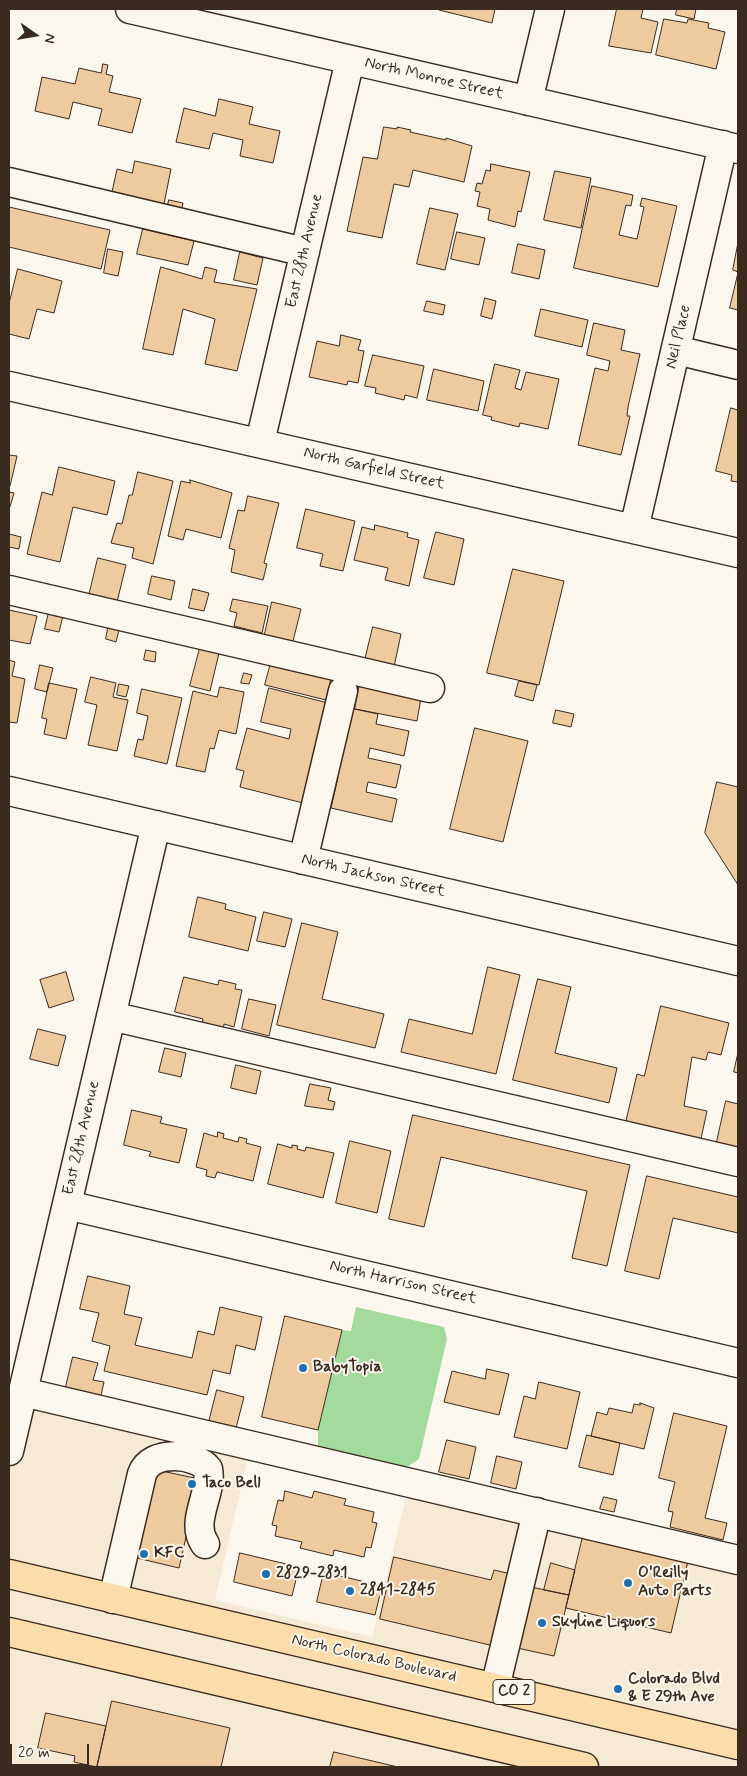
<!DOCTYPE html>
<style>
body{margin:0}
#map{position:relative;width:747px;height:1776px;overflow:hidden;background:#fbf7ec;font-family:Mynerve,sans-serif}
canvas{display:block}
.frame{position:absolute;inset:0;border:10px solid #3b2a1e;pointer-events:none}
.north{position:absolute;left:10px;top:10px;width:50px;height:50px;-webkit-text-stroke:4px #fbf7ec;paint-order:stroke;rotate:103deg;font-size:14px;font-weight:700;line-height:20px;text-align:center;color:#3b2a1e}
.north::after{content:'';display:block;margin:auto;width:18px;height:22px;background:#3b2a1e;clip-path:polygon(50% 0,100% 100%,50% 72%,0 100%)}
.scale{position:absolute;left:10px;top:1744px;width:79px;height:22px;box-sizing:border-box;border:2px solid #3b2a1e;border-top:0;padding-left:6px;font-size:15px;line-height:18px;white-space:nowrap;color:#3b2a1e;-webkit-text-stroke:4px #fbf7ec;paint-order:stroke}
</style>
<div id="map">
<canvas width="747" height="1776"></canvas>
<div class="frame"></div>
<div class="north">N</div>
<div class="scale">20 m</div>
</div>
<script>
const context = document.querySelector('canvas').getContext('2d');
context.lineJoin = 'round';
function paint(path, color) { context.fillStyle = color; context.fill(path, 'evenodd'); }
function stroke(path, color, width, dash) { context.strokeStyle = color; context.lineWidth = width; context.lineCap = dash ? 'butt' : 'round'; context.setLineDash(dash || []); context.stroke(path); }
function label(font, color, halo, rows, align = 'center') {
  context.font = font + ' Mynerve,sans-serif'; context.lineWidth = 4; context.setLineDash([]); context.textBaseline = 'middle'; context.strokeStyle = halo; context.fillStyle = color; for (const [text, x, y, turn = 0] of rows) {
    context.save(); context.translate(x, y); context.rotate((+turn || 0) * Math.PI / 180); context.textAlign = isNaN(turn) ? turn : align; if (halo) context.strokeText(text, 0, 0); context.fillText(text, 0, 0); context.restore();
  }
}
paint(new Path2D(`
 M23,1392L251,1445L215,1600L372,1637L410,1481L738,1560V1767H9V1451Z`), '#f7ead5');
paint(new Path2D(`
 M356,1307L444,1327L447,1339L419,1459L407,1467L318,1447V1430L342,1330L351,1331Z`), '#a3db9f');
const building = new Path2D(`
 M439,9H495L492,23L439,10Z
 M617,9H643L641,18L658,22L651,53L609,46Z
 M677,9H696L694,19L676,15Z
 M664,19L687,23L688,19L709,23L708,28L725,32L716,69L656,55Z
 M103,64L108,65L106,74L113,76L109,92L141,99L132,133L98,125L102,109L73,102L69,119L35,111L42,77L75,84L79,68L101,73Z
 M219,99L253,107L249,124L280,131L273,163L240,156L243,140L213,133L209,149L176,142L184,108L215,116Z
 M384,127L397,129V127L411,130L410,132L446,140V138L472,146L464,182L413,170L409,187L394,184L382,238L347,231L363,157L377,159Z
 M135,161L171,169L164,204L112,192L117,169L132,173Z
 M491,164L530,172L521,212L518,211L515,227L488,220L490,209L477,206L480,192L475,191L477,183L482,184L486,170L490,171Z
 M555,171L591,178L581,228L544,220Z
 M592,186L633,195L631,206L626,205L619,235L637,239L644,207L640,206L642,198L677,206L658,287L574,268Z
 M169,200L183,203L181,213L167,210Z
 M9,207L110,230L101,269L9,247Z
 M430,208L458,214L445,270L417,264Z
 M143,229L194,241L188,265L137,254Z
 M457,232L485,238L479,265L451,259Z
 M738,243V272L733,270Z
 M518,244L545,250L539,279L512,273Z
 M108,249L123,252L118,276L104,273Z
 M240,252L263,258L257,285L234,280Z
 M161,267L202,279L205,267L217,270L214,282L257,289L237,371L205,364L215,319L183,309L173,355L143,349Z
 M18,269L62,281L54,313L37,309L29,339L9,334V304Z
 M738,273V310L730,308Z
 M485,298L496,301L492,319L481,316Z
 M427,301L445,305L443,315L424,311Z
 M541,309L588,320L582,347L535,336Z
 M594,323L625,330L621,350L640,354L628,407L627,416H630L621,455L578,445L595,368L608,371L610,361L587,355Z
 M341,335L361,340L358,350L364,351L358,383L348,381L347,385L309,377L317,341L339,346Z
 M373,355L424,366L417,398L405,395L404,400L375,393L376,388L365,386Z
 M495,364L520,370L515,388L521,390L526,372L559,379L548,429L520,423L519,427L491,420L492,417L483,415Z
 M434,369L484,381L478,411L427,400Z
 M731,408L738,410V482L731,481L732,475L716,471Z
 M9,455L17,456L10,486L9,485Z
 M59,467L115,481L107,515L73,507L60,562L27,554L42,492L52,495Z
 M138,472L173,481L153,564L132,558L134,548L111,543L117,523L122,524L129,495H132Z
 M190,480L232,493L221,538L186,529L183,540L168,536L181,481L190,483Z
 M9,492L14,493L10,507L9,506Z
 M248,496L279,503L264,563L267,564L263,580L231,572L235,550L229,548L238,510L244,511Z
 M306,509L355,521L343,571L320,566L323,554L297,548Z
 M375,525L408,533L407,537L419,540L409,586L385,580L388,568L354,560L362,527L374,530Z
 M436,532L464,539L454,585L424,578Z
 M9,534L21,537L19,549L9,547Z
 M98,558L126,565L116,606L88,600Z
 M513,569L564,581L539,685L487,673Z
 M152,576L175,581L171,600L148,594Z
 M193,589L209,593L204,611L189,608Z
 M233,599L268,606L262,633L234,626L237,613L230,611Z
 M272,602L301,609L292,645L264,638Z
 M9,610L37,616L30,644L9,640Z
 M49,612L63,616L59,632L45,629Z
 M373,627L401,634L394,667L365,660Z
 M108,628L119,630L116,642L106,639Z
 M200,648L219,653L210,691L190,686Z
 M146,650L156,652L155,662L144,660Z
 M272,659L332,674L326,700L265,685Z
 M9,660L15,662L12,676L25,679L17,723L9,722Z
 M40,665L53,668L47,692L35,689Z
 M244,673L252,675L249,684L241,683Z
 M91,677L116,683L113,697L128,700L117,751L88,745L97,705L85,702Z
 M361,677L421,698L417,721L355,709Z
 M519,681L537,685L533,701L515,696Z
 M49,683L77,689L66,739L44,734L47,719L42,718Z
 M119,684L129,686L126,697L117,695Z
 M220,687L244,692L236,734L219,730L214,749L210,748L205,772L176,766L193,691L217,697Z
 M269,688L328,703L303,803L240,787L244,771L236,769L247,728L289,739L291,729L261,722Z
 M142,689L182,698L167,764L134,756L138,739L143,740L148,716L137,713Z
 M350,708L378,714L376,724L409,731L404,756L370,748L368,758L401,765L396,788L368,782L366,792L397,799L392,822L331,808L338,777L334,776Z
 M556,710L574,714L571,727L553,723Z
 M475,728L528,741L503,842L450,829Z
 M717,782L738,787V885L705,833Z
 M198,897L226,904L225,909L256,917L248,951L189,937Z
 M264,912L292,919L285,947L257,941Z
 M302,923L338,932L322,999L384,1014L375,1048L277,1025Z
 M488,967L520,975L496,1074L401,1052L409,1019L472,1034Z
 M66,972L74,1000L49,1008L40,980Z
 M184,977L218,985L219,980L236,984L235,989L242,990L234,1027L224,1024L223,1030L202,1025L203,1019L175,1012Z
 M538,979L571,987L555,1053L617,1068L609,1103L513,1080Z
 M249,999L276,1005L269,1036L242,1029Z
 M661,1006L729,1023L721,1055L708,1052L706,1060L692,1057L684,1106L707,1111L700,1143L625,1125L637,1074L644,1076Z
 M38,1029L66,1036L58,1066L30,1059Z
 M165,1048L186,1053L181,1077L159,1072Z
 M738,1053V1073L734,1072Z
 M236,1065L261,1071L256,1094L231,1088Z
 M310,1084L331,1088L328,1100L335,1102L333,1110L305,1106Z
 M726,1101L738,1104V1151L716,1146Z
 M132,1110L162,1117L160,1123L187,1129L179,1163L149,1156L151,1152L124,1145Z
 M413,1115L630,1165L607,1266L572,1258L587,1191L441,1157L424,1227L389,1219Z
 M218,1132L224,1134L223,1138L238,1142L239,1137L247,1139L246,1143L261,1147L253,1181L217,1172L215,1178L206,1176L207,1170L196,1167L204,1133L217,1137Z
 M350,1141L391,1151L377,1213L336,1203Z
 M278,1144L292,1148V1145L298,1146L297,1149L305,1151L306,1147L334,1153L323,1198L268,1184Z
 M647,1176L738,1197V1233L673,1218L659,1279L625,1271Z
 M88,1276L130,1286L124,1314L142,1318L135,1345L192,1358L198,1331L214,1335L220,1307L262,1317L255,1350L236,1345L230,1374L213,1370L207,1395L104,1371L110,1346L92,1341L99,1313L80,1309Z
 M285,1316L342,1330L318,1430L262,1417Z
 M73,1357L98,1363L93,1380L104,1382L100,1400L65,1391Z
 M487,1369L509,1374L499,1415L444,1402L452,1371L485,1379Z
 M539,1382L580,1392L567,1449L514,1437L524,1396L535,1399Z
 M217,1390L244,1397L235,1432L208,1426Z
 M640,1403L654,1408L644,1449L591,1436L597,1412L607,1415L609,1408L632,1413L634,1404L640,1405Z
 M674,1413L727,1426L705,1518L727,1523L723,1540L670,1527L673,1512L668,1511L675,1482L659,1478Z
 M587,1435L620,1443L613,1475L579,1467Z
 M447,1440L476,1447L469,1479L439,1472Z
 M497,1456L522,1462L516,1489L491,1483Z
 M157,1470L199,1479L179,1568L137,1558L140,1542L134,1541L140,1515L147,1516Z
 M285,1491L312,1498L314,1491L346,1499L344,1505L374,1512L372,1522L377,1523L371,1548L366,1547L364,1557L334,1550L333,1556L300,1548L302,1542L275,1536L277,1526L272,1525L278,1500L283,1501Z
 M604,1497L617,1500L614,1512L600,1509Z
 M584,1532L689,1557L671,1633L566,1608Z
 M240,1553L299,1567L292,1596L234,1582Z
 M394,1557L491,1580L494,1570L511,1574L494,1646L380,1619Z
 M551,1563L575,1570L569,1595L544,1590Z
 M324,1572L382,1586L375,1615L317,1602Z
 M531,1587L569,1595L554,1656L517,1648Z
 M112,1701L230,1728L221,1767H97Z
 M46,1713L106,1726L97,1767L74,1762L75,1756L38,1748Z
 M334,1752L398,1767H330Z`);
paint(building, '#eecb9f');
stroke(building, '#3b2a1e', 1);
const minor = new Path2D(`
 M130,9L738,149
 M528,101L550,9
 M9,182L305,252
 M676,350L738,365
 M9,386L738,553
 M260,442L350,60
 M634,529L723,145
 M9,590L430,688
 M9,791L738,961
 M303,860L343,691
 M111,1016L738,1162
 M67,1205L738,1363
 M23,1392L738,1560
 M9,1451L156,825
 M113,1599L142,1474C151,1449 196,1453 208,1469C213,1494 189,1521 205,1544
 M495,1688L537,1512`);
const major = new Path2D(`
 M9,1574L738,1745
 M9,1632L584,1767`);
stroke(minor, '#3b2a1e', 31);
stroke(major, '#3b2a1e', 31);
stroke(minor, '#fbf7ec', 28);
stroke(major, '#faddab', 28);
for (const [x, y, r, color] of [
 [303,1368,5,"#1f6fb2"],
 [192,1484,5,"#1f6fb2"],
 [144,1554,5,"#1f6fb2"],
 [266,1574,5,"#1f6fb2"],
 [628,1583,5,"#1f6fb2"],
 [350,1591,5,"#1f6fb2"],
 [542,1623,5,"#1f6fb2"],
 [618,1689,5,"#1f6fb2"]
]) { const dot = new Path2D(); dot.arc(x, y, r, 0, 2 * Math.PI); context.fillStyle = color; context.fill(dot); stroke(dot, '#fbf7ec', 2); }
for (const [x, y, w] of [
 [514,1692,42]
]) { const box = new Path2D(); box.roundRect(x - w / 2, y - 12.5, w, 25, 4); context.fillStyle = '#fbf7ec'; context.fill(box); stroke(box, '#3b2a1e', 1); }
label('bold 15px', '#3b2a1e', null, [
 ["CO 2",514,1692]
]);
label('16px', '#3b2a1e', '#fbf7ec', [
 ["North Monroe Street",434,79,13],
 ["East 28th Avenue",305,251,-77],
 ["Neil Place",679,337,-77],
 ["North Garfield Street",374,469,13],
 ["North Jackson Street",373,876,13],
 ["East 28th Avenue",82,1138,-77],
 ["North Harrison Street",403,1283,13],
 ["North Colorado Boulevard",374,1659,13]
]);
label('bold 16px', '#3b2a1e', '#fbf7ec', [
 ["BabyTopia",313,1368],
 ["Taco Bell",202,1484],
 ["KFC",154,1554],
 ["2829-2831",276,1574],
 ["O'Reilly",638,1574],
 ["Auto Parts",638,1592],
 ["2841-2845",360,1591],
 ["Skyline Liquors",552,1623],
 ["Colorado Blvd",628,1680],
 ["& E 29th Ave",628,1698]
], 'left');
</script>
